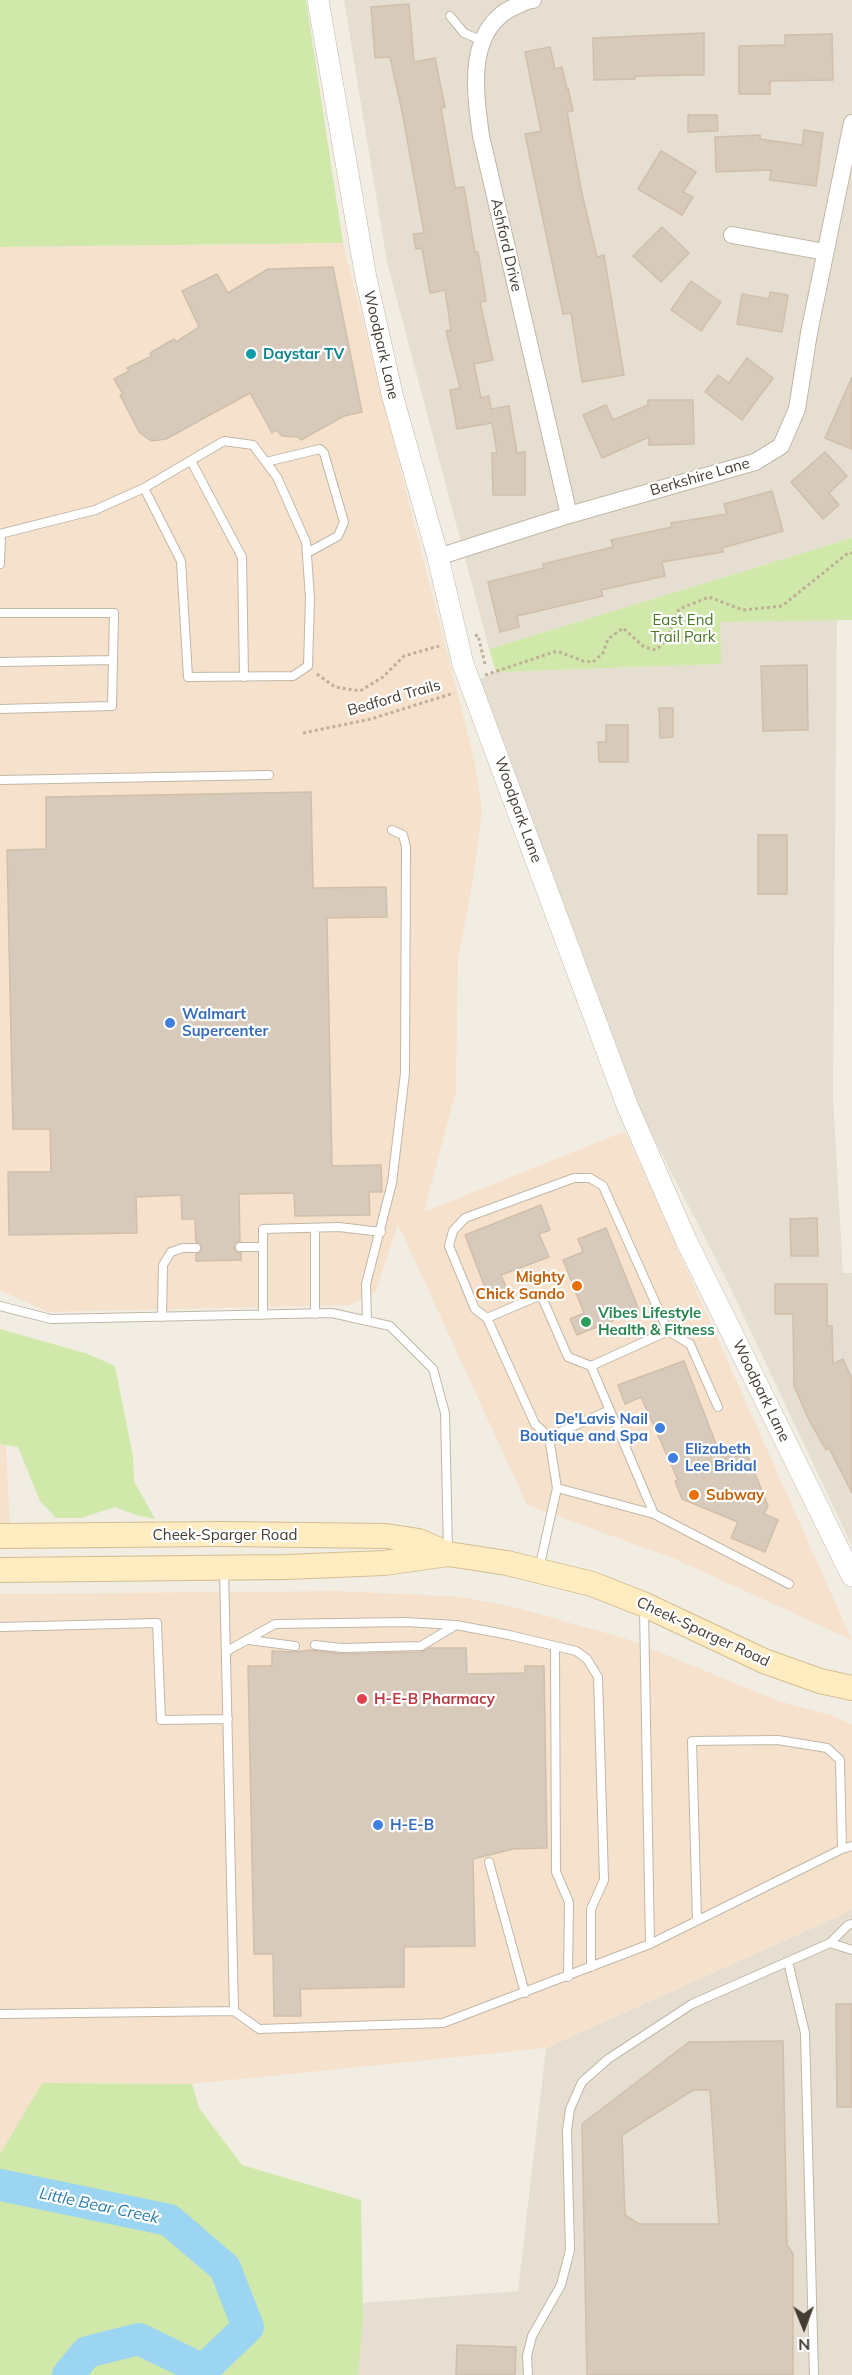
<!DOCTYPE html>
<style>
body{margin:0}
#map{position:relative;width:852px;height:2375px;overflow:hidden;background:#f2ede3;font-family:Mulish,sans-serif}
canvas{display:block}
.north{position:absolute;left:774px;top:2297px;width:60px;height:60px;-webkit-text-stroke:4px #fff;paint-order:stroke;rotate:179deg;font-size:16px;font-weight:700;line-height:24px;text-align:center;color:#443c33}
.north::after{content:'';display:block;margin:auto;width:21px;height:27px;background:#443c33;clip-path:polygon(50% 0,100% 100%,50% 72%,0 100%)}
</style>
<div id="map">
<canvas width="852" height="2375"></canvas>
<div class="north">N</div>
</div>
<script>
const context = document.querySelector('canvas').getContext('2d');
context.lineJoin = 'round';
function paint(path, color) { context.fillStyle = color; context.fill(path, 'evenodd'); }
function stroke(path, color, width, dash) { context.strokeStyle = color; context.lineWidth = width; context.lineCap = dash ? 'butt' : 'round'; context.setLineDash(dash || []); context.stroke(path); }
function label(font, color, halo, rows, align = 'center') {
  context.font = font + ' Mulish,sans-serif'; context.lineWidth = 4.5; context.setLineDash([]); context.textBaseline = 'middle'; context.strokeStyle = halo; context.fillStyle = color; for (const [text, x, y, turn = 0] of rows) {
    context.save(); context.translate(x, y); context.rotate((+turn || 0) * Math.PI / 180); context.textAlign = isNaN(turn) ? turn : align; if (halo) context.strokeText(text, 0, 0); context.fillText(text, 0, 0); context.restore();
  }
}
paint(new Path2D(`
 M344,0H852V538L489,649L387,262Z
 M837,620L833,1097L843,1273H852V1546L727,1281L633,1098L478,680L496,672L720,664L719,622Z
 M852,1910V2375H358L362,2303L518,2291L546,2048Z`), '#e6ded1');
paint(new Path2D(`
 M343,243L475,762L482,811L473,880L458,960L456,1091L424,1212L625,1131L852,1640L675,1559L527,1505L398,1224L376,1291L350,1305L48,1312L0,1290V247Z
 M0,1444L6,1445L10,1523H0Z
 M338,1591L462,1597L518,1608L627,1639L779,1701L833,1716L852,1724V1910L546,2048L192,2084L42,2083L0,2154V1594Z`), '#f6e2cc');
paint(new Path2D(`
 M0,0H306L343,243L0,247Z
 M852,538V620L720,622L721,664L496,672L489,649Z
 M0,1329L88,1354L115,1366L133,1456L134,1481L155,1519L136,1515L115,1507L81,1518H56L40,1501L18,1447L0,1444Z
 M42,2083L192,2084L199,2108L242,2165L361,2200L363,2320L358,2375H0V2154Z`), '#d0e9aa');
stroke(new Path2D(`
 M0,2185L169,2220L225,2268L248,2327L203,2370L139,2339L87,2352L68,2375`), '#9cd5f2', 32);
const building = new Path2D(`
 M409,4L414,62L435,58L445,107L441,108L455,188L464,187L475,252H478L486,301L480,302L493,360L474,364L481,398L489,396L491,409L509,406L517,453L525,452V495H493L492,453H497L492,423L457,429L450,390L460,388L446,331L451,330L445,290L430,293L422,248L416,249L413,234L424,233L403,116L390,57L375,58L371,7Z
 M704,33V75L635,76V79L594,80L593,38Z
 M832,34L833,80L770,81V94H739V46L785,45V35Z
 M550,47L555,69L562,67L567,89L568,88L573,111L567,112L581,189L597,257L604,255L624,375L582,382L571,313L563,314L525,134L541,131L525,52Z
 M688,115H717L718,131L688,132Z
 M804,130L823,133L816,186L770,180L771,170L716,172L715,137L760,135V139L802,145Z
 M661,151L696,172L683,192L693,197L682,215L638,189Z
 M662,227L689,253L661,282L633,256Z
 M333,267L362,412L344,416L301,440L298,437L282,436L276,430L272,433L250,393L166,439L151,441L139,432L120,395L123,394L114,379L129,371L127,368L152,356L150,353L174,339L176,342L199,327L182,291L217,274L228,293L268,269Z
 M691,281L721,302L701,331L671,310Z
 M770,292L788,295L782,332L737,324L742,294L769,299Z
 M747,358L773,378L742,420L705,392L718,375L729,383Z
 M852,377V449L825,438Z
 M648,400H693L694,444L649,445V437L602,458L583,415L606,405L613,420L648,405Z
 M825,452L847,476L829,493L839,505L823,519L791,482Z
 M772,491L783,531L722,548L723,552L662,562L665,576L601,590L603,596L517,616L519,627L500,632L488,582L544,568L543,564L613,547L611,540L672,527L671,523L727,514L724,504Z
 M807,665L808,730L763,731L761,666Z
 M659,708H673V737L660,738Z
 M606,725H628V762H599L598,742H606Z
 M311,792L313,888L386,887L387,917L327,918L332,1166L381,1165L382,1192H369L370,1215L295,1216L294,1193L239,1194L240,1241L235,1243L234,1248L236,1252L241,1253V1260L196,1261V1254L201,1252L202,1247L200,1243L196,1242L195,1219H182L181,1195L136,1197L137,1233L9,1235L8,1172H51L50,1129H13L7,850L46,849V797Z
 M758,835H787V894H758Z
 M541,1205L550,1230L539,1234L549,1257L501,1275L508,1291L489,1298L465,1235Z
 M817,1218L818,1256H791L790,1219Z
 M606,1228L639,1310L577,1335L570,1319L584,1313L563,1260L583,1252L578,1239Z
 M775,1284H827V1326H832L833,1364L843,1359L852,1379V1493L829,1448L826,1450L809,1420L794,1386L793,1314H775Z
 M684,1361L721,1457L745,1448L768,1506L764,1514L778,1520L765,1552L731,1538L738,1522L682,1499L675,1481L678,1480L641,1397L625,1404L618,1385Z
 M430,1648H466L467,1674L525,1673V1666H544L547,1848L513,1849L473,1859L475,1946L404,1947V1987L300,1989L301,2016H274L273,1954H254L248,1666H272V1651L295,1652L311,1650L342,1654L421,1652Z
 M836,2004H852V2107H837Z
 M783,2041L787,2245L793,2254V2375H587L582,2124L689,2042ZM693,2090H710L719,2224H639L625,2215L622,2135Z
 M457,2345L516,2347L515,2375H456Z`);
paint(building, '#d7cabb');
stroke(building, '#cfbfab', 1.5);
const service = new Path2D(`
 M450,16L464,33L483,41
 M191,461L242,557L244,677
 M266,462L320,449L324,453L344,522L338,536L307,553
 M0,534L95,510L144,488L224,441L253,445L277,477L306,542L310,598L308,666L293,676L188,677L181,561L144,488
 M0,564L1,534
 M0,613H114L113,660
 M0,662L113,660L112,706L0,709
 M0,780L269,775
 M315,1228V1314
 M240,1247H263
 M0,1306L51,1319L332,1313L390,1326L433,1369L445,1413L448,1551
 M263,1315V1229L339,1227L381,1232
 M162,1317L163,1265L171,1252L183,1248H196
 M487,1318L541,1295L568,1357L591,1366
 M367,1321L366,1284L392,1183L405,1073L406,847L403,835L392,830
 M668,1331L690,1344L718,1407
 M549,1437L610,1410
 M654,1514L789,1584
 M539,1569L557,1488L549,1437L535,1424L487,1318L475,1309L449,1246L453,1231L465,1218L574,1178H590L603,1186L668,1331L591,1366L654,1514L557,1488
 M644,1609L650,1944
 M0,1627L157,1623L161,1720L228,1719
 M249,1640L295,1646
 M315,1645L342,1648L421,1646L456,1625
 M555,1646L556,1872L569,1902L568,1977
 M227,1651L275,1624L405,1622L456,1625L509,1635L576,1651L587,1659L598,1677L604,1880L591,1909V1967
 M489,1862L525,1993
 M697,1920L692,1741L778,1740L827,1748L840,1760L842,1849
 M830,1943L852,1950
 M788,1962L805,2033L814,2375
 M234,2011L259,2029L443,2023L650,1944L842,1849L852,1846
 M0,2014L234,2011L224,1571
 M528,2375L527,2356L532,2336L561,2285L570,2250L567,2130L570,2109L582,2082L608,2059L692,2004L830,1943L848,1925L852,1924`);
const minor = new Path2D(`
 M533,0C526,0 521,4 516,6C465,28 475,92 481,136L569,515
 M732,235L825,252
 M438,557L569,515L755,462L781,446L797,409L809,333L852,123`);
const tertiary = new Path2D(`
 M318,0L366,278L393,398L438,557L463,664L627,1105L685,1238L852,1576`);
const secondary = new Path2D(`
 M0,1536L223,1534L386,1536L419,1541L448,1554L507,1563L592,1584L643,1604L764,1661L820,1681L852,1688
 M0,1570L286,1567L384,1563L448,1554`);
stroke(service, '#c1b7a8', 10);
stroke(minor, '#c1b7a8', 18);
stroke(tertiary, '#c1b7a8', 22);
stroke(secondary, '#d4be91', 26);
stroke(new Path2D(`
 M475,636L478,635L485,664
 M317,674L335,687L360,691L383,677L404,656L439,646
 M485,675L557,651L583,661L593,662L603,653L608,639L623,628L644,647L656,650L666,640L679,609L709,597L743,610L782,606L848,553H852
 M303,733L371,719L454,693`), '#c0af96', 3, [3, 3]);
stroke(service, '#fff', 8);
stroke(minor, '#fff', 16);
stroke(tertiary, '#fff', 21);
stroke(secondary, '#ffecc0', 24);
for (const [x, y, r, color] of [
 [251,354,6,"#0f9aa8"],
 [170,1023,6,"#3f7fe0"],
 [577,1286,6,"#e8710a"],
 [586,1322,6,"#2e9e5b"],
 [660,1428,6,"#3f7fe0"],
 [673,1458,6,"#3f7fe0"],
 [694,1495,6,"#e8710a"],
 [362,1699,6,"#e0444e"],
 [378,1825,6,"#3f7fe0"]
]) { const dot = new Path2D(); dot.arc(x, y, r, 0, 2 * Math.PI); context.fillStyle = color; context.fill(dot); stroke(dot, '#fff', 2); }
label('15px', '#443c33', '#fff', [
 ["Ashford Drive",506,245,77],
 ["Woodpark Lane",381,345,77],
 ["Berkshire Lane",700,477,-16],
 ["Bedford Trails",394,698,-16],
 ["Woodpark Lane",518,810,70],
 ["Woodpark Lane",761,1391,64],
 ["Cheek-Sparger Road",225,1535],
 ["Cheek-Sparger Road",703,1632,25]
]);
label('bold 15px', '#0d838f', '#fff', [
 ["Daystar TV",263,354]
], 'left');
label('15px', '#4a7725', '#fff', [
 ["East End",683,620],
 ["Trail Park",683,637]
]);
label('bold 15px', '#366cbe', '#fff', [
 ["Walmart",182,1014],
 ["Supercenter",182,1031],
 ["De'Lavis Nail",648,1419,"right"],
 ["Boutique and Spa",648,1436,"right"],
 ["Elizabeth",685,1449],
 ["Lee Bridal",685,1466],
 ["H-E-B",390,1825]
], 'left');
label('bold 15px', '#c56008', '#fff', [
 ["Mighty",565,1277],
 ["Chick Sando",565,1294],
 ["Subway",706,1495,"left"]
], 'right');
label('bold 15px', '#27864d', '#fff', [
 ["Vibes Lifestyle",598,1313],
 ["Health & Fitness",598,1330]
], 'left');
label('bold 15px', '#be3a42', '#fff', [
 ["H-E-B Pharmacy",374,1699]
], 'left');
label('italic 16px', '#287cab', '#fff', [
 ["Little Bear Creek",99,2206,12]
]);
</script>
